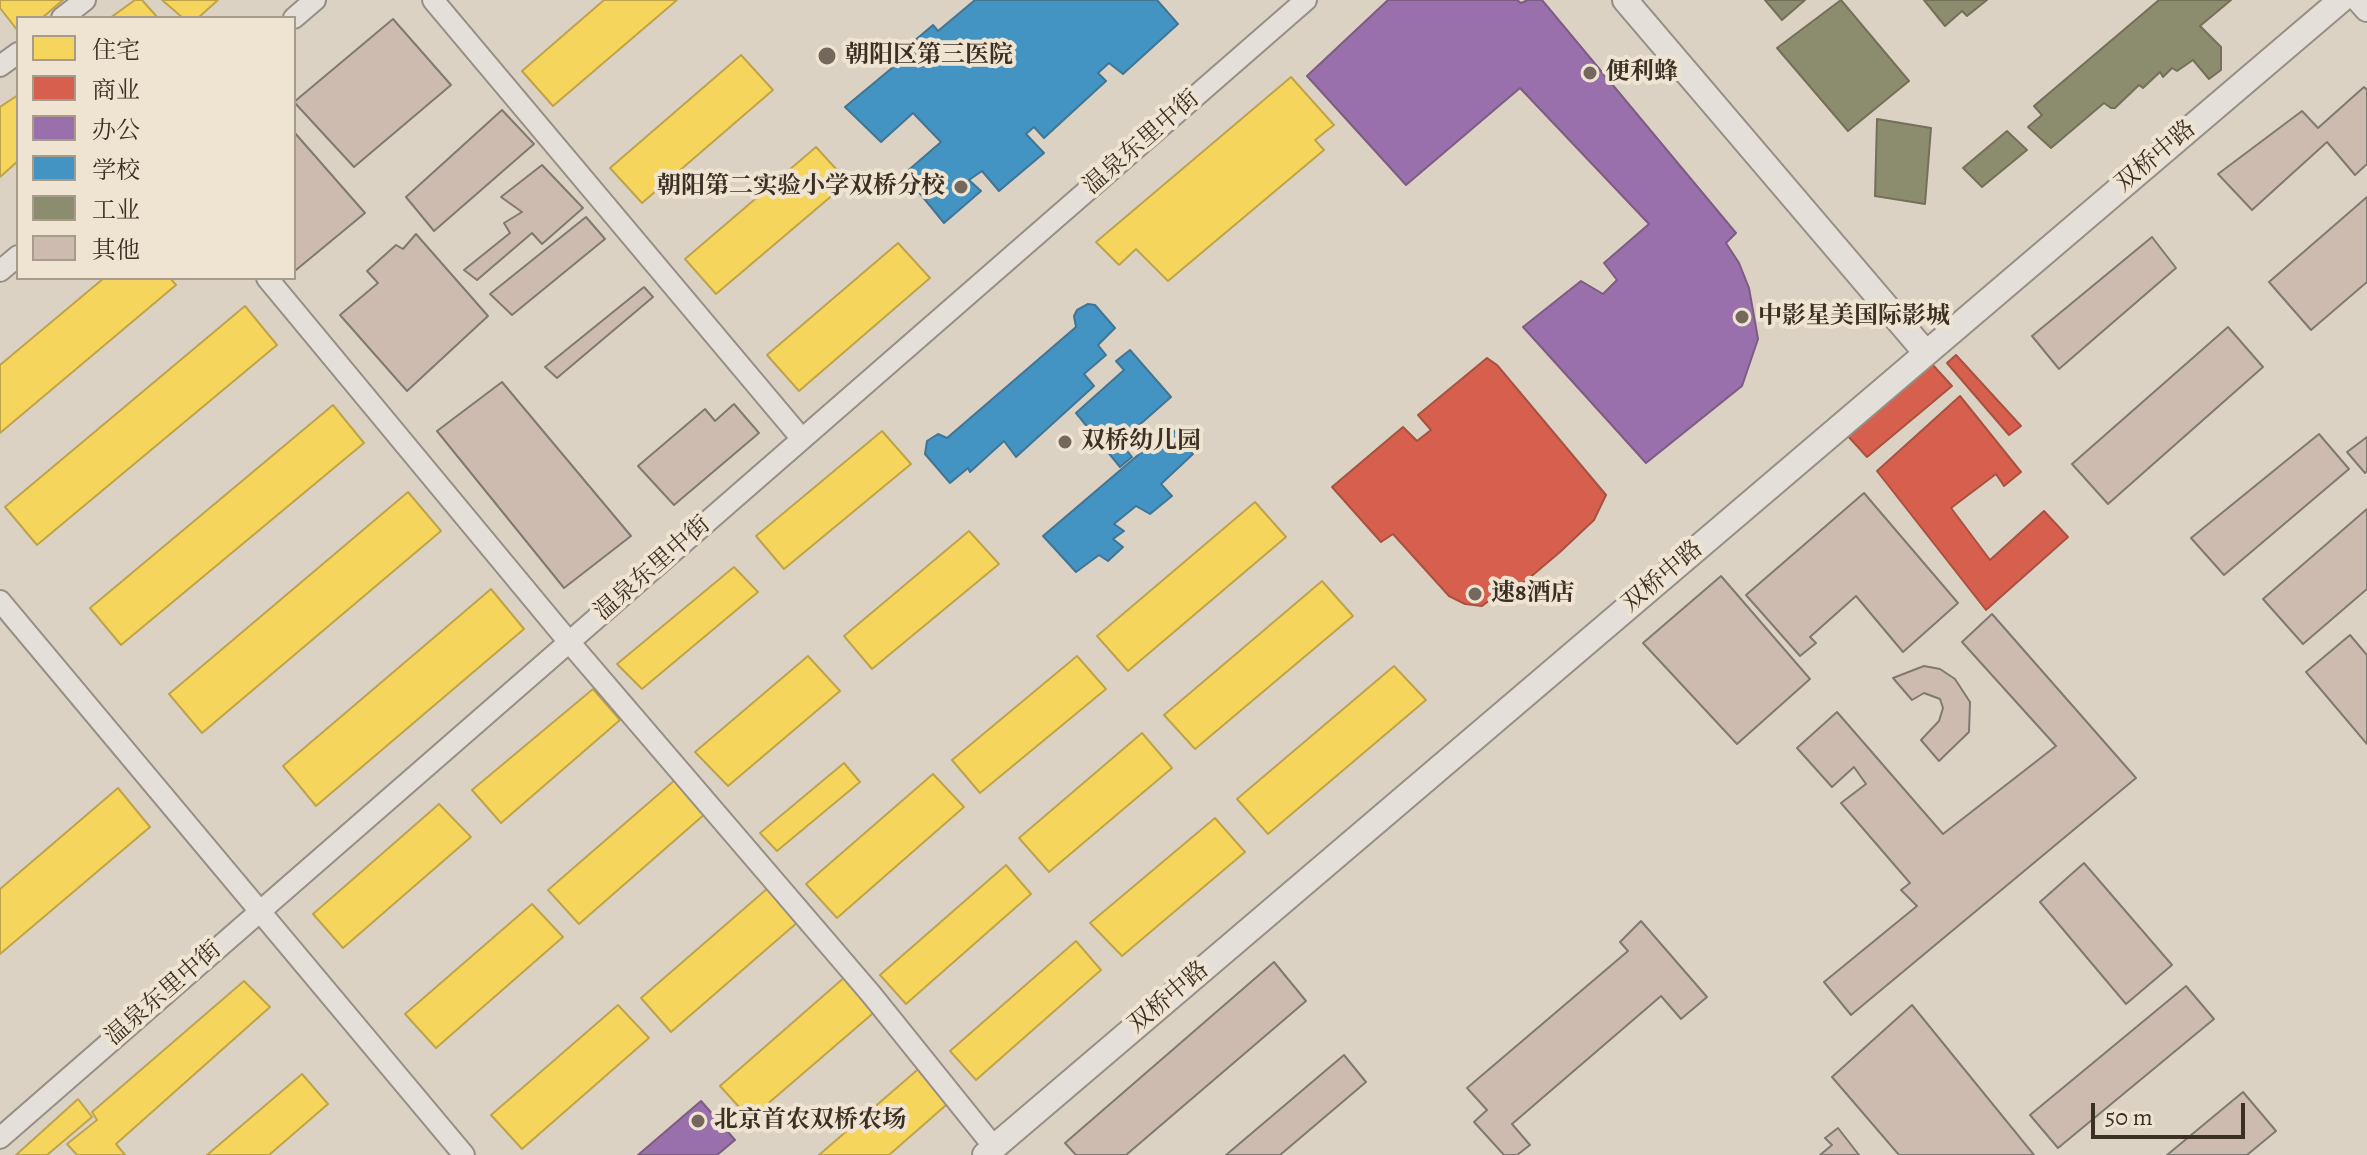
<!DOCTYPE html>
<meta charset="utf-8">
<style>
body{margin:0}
#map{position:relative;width:2367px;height:1155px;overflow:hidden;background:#dcd2c4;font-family:Alegreya,"Noto Serif SC",serif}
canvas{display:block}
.legend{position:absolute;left:16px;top:16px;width:280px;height:264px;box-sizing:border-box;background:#efe3d2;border:2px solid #a79b8c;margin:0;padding:10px 14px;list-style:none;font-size:24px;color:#3c2f24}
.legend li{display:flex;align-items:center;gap:16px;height:40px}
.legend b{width:40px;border:2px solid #a79b8c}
.scale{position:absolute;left:2091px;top:1103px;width:154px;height:36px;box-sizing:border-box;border:4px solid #3c2f24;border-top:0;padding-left:10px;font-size:24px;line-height:28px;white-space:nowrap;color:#3c2f24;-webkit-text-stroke:6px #efe3d2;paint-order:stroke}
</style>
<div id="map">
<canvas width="2367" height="1155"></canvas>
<ul class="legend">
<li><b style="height:22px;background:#f6d55c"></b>住宅</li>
<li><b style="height:22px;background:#d6604d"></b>商业</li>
<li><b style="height:22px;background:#9970ab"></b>办公</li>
<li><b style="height:22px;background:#4393c3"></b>学校</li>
<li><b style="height:22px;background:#8c8c6e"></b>工业</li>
<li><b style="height:22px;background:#cdbbb0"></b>其他</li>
</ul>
<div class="scale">50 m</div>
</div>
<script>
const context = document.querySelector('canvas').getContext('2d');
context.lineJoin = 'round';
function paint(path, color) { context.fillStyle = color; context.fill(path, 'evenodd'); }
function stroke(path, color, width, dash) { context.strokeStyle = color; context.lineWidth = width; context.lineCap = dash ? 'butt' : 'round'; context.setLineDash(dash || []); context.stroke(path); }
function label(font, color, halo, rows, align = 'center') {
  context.font = font + ' Alegreya,"Noto Serif SC",serif'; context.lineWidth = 8; context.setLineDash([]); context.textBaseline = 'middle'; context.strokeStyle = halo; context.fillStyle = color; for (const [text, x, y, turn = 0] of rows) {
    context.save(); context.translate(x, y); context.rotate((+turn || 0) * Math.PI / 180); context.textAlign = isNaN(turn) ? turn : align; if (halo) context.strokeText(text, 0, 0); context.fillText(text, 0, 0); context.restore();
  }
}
const homes = new Path2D(`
 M0,0H63L42,18H18V31L0,8Z
 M135,0H142L158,18H110Z
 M162,0H218L198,18H183Z
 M604,0H677L553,106L522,71Z
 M741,55L773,90L642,203L610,168Z
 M1291,77L1334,125L1315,140L1324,150L1168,281L1136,249L1119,265L1096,242Z
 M18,95V161L0,177V107Z
 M816,147L848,182L716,294L685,259Z
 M898,243L930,278L799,391L767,355Z
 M104,278H170L176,285L0,433V365Z
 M245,306L277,345L37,545L5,507Z
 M333,405L364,443L121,645L90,608Z
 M882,431L911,464L784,569L756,536Z
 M408,492L441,531L202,733L169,694Z
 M1255,502L1286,537L1128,671L1097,636Z
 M969,531L999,564L872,669L844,636Z
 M734,567L758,592L642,689L617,664Z
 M1322,581L1353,616L1195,749L1164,715Z
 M491,589L524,629L316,806L283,766Z
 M808,656L840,691L728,786L695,752Z
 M1077,656L1106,689L980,793L952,760Z
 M1394,666L1426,700L1268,834L1237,799Z
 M593,689L620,720L501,823L472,790Z
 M1142,733L1172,768L1049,872L1019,838Z
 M844,763L860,782L777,851L760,833Z
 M933,774L964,807L837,918L806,884Z
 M675,780L706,813L579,924L548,890Z
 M118,788L150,827L0,954V889Z
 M439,804L471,837L343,948L313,914Z
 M1215,818L1245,852L1122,956L1090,923Z
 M1006,865L1031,894L906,1004L880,975Z
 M768,888L799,921L671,1032L641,998Z
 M532,904L563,937L436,1048L405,1014Z
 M1076,941L1101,970L976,1080L950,1051Z
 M846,976L878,1009L750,1119L720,1086Z
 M244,981L270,1007L116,1144L125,1155H77L67,1144L97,1120L92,1112Z
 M618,1005L649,1038L522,1149L491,1115Z
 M923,1065L953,1099L889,1155H819Z
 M302,1074L328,1104L269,1155H207Z
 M78,1099L92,1117L47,1155H16Z`);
paint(homes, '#f6d55c');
stroke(homes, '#bea34b', 2);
const shops = new Path2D(`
 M1956,355L2021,426L2009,435L1947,363Z
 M1487,358L1497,365L1606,495L1594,520L1560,552L1508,596L1504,589L1482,606L1465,604L1449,596L1393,534L1381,542L1332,487L1403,427L1417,441L1431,430L1418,415Z
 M1931,363L1952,386L1867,457L1846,434Z
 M1960,396L2021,472L2004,486L1996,474L1951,508L1990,560L2044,511L2068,537L1986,610L1877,471Z`);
paint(shops, '#d6604d');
stroke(shops, '#a85141', 2);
const offices = new Path2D(`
 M1388,0H1517L1521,3L1528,0H1542L1736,233L1726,243L1739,263L1749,288L1758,339L1742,386L1646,463L1523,327L1581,281L1603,294L1617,280L1604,263L1649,224L1520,88L1406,185L1307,76Z
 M701,1101L735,1140L717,1155H638Z`);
paint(offices, '#9970ab');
stroke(offices, '#7d5c82', 2);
const schools = new Path2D(`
 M975,0H1157L1178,24L1123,74L1109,63L1098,73L1106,81L1044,138L1034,127L1026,134L1044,153L999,191L982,171L969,180L981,191L944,223L904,174L941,142L913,113L881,142L845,107L892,68L887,64L933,25L938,31Z
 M1088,304L1095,305L1115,328L1098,345L1106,355L1084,374L1094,386L1016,457L1004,441L970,472L968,468L950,483L925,454L927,441L938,434L947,438L1076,327L1074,316L1077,310Z
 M1130,350L1171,397L1120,442L1132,457L1120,467L1076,413L1124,370L1116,361Z
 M1171,427L1193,454L1161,484L1172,496L1150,514L1136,506L1114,524L1124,531L1113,539L1123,547L1108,561L1099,555L1076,572L1043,536Z`);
paint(schools, '#4393c3');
stroke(schools, '#417593', 2);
const industry = new Path2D(`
 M1765,0H1805L1782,20Z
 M1841,0L1909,81L1848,131L1777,48Z
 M1924,0H1987L1967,16L1962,11L1945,26Z
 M2159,0H2231L2200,26L2221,47V70L2209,79L2193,60L2177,71L2172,68L2163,77L2160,72L2143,88L2139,85L2115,108H2111L2104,103L2051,148L2028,127L2042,115L2034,106Z
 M1877,119L1931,128L1925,204L1875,196Z
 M2007,131L2027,150L1982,187L1963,168Z`);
paint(industry, '#8c8c6e');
stroke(industry, '#747058', 2);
const building = new Path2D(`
 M393,19L451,85L354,167L294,102Z
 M2364,87L2367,90V164L2355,175L2327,142L2252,210L2218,174L2302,111L2318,128Z
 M502,110L534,144L434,231L406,197Z
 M294,132L365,213L296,270L294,267Z
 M542,165L583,208L542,244L532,233L477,280L464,270L510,233L504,223L522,212L501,197Z
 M2367,197V282L2311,330L2269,282Z
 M586,217L605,239L512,315L490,294Z
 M416,234L488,316L407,391L340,315L378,283L367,271L396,245L403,249Z
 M2152,237L2176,268L2059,369L2032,336Z
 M644,287L653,297L557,378L545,367Z
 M2228,327L2263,367L2108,504L2072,464Z
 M502,382L631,536L564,588L437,431Z
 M734,404L759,433L674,505L638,466L705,409L715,421Z
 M2319,434L2349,469L2224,575L2191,538Z
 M2367,437V471L2365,473L2347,452Z
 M1864,493L1958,603L1903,652L1856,596L1810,637L1816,643L1800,656L1746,595Z
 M2367,509V589L2303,644L2263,599Z
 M1721,576L1810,679L1737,744L1643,643Z
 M1992,614L2136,778L1851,1015L1824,982L1917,906L1901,890L1910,883L1841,803L1866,784L1854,767L1832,787L1797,748L1837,712L1943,834L2056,746L1962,642Z
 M2350,635L2367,655V744L2306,672Z
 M1924,666L1940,669L1955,679L1970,702L1969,732L1939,761L1921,740L1939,721L1943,708L1940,699L1924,693L1912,700L1893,678Z
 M2084,863L2172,965L2126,1004L2040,902Z
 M1641,921L1707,997L1681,1019L1661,996L1512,1124L1530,1145L1517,1155H1504L1474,1122L1487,1110L1467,1088L1628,951L1620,942Z
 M1274,962L1306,1001L1126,1155H1076L1065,1143Z
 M2186,986L2214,1019L2058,1148L2030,1115Z
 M1912,1005L2034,1155H1899L1832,1077Z
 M1344,1055L1366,1082L1280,1155H1226Z
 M2243,1092L2276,1131L2247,1155H2167Z
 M1838,1128L1859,1155H1820L1832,1145L1825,1138Z`);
paint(building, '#cdbbb0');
stroke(building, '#807970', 2);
const minor = new Path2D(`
 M433,0L802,439
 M62,18L85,0
 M294,18L315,0
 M0,66L18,53
 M0,271L18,256
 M267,278L564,636L871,994L994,1147
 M0,601L464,1155
 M0,1138L1306,0`);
const tertiary = new Path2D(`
 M1625,0L1926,353
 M2359,0L2367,9
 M985,1155L2341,0`);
stroke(minor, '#968f85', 24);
stroke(tertiary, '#968f85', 28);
stroke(minor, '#e4dfd8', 20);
stroke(tertiary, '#e4dfd8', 24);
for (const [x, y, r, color] of [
 [827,56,10,"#74685c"],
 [1590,73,8,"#74685c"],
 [961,187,8,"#74685c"],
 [1742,317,8,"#74685c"],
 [1065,442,8,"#74685c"],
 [1475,594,8,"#74685c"],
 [698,1121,8,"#74685c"]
]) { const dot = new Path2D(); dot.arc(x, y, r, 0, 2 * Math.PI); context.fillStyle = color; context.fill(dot); stroke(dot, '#efe3d2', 3); }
label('bold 24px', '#3c2f24', '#efe3d2', [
 ["朝阳区第三医院",845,56],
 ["便利蜂",1606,73],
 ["朝阳第二实验小学双桥分校",945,187,"right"],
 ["中影星美国际影城",1758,317],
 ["双桥幼儿园",1081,442],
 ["速8酒店",1491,594],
 ["北京首农双桥农场",714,1121]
], 'left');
label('24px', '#3c2f24', '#efe3d2', [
 ["温泉东里中街",1142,143,-41],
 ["双桥中路",2156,157,-40],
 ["温泉东里中街",653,569,-41],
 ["双桥中路",1663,577,-40],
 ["温泉东里中街",164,994,-41],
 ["双桥中路",1169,998,-40]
]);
</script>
